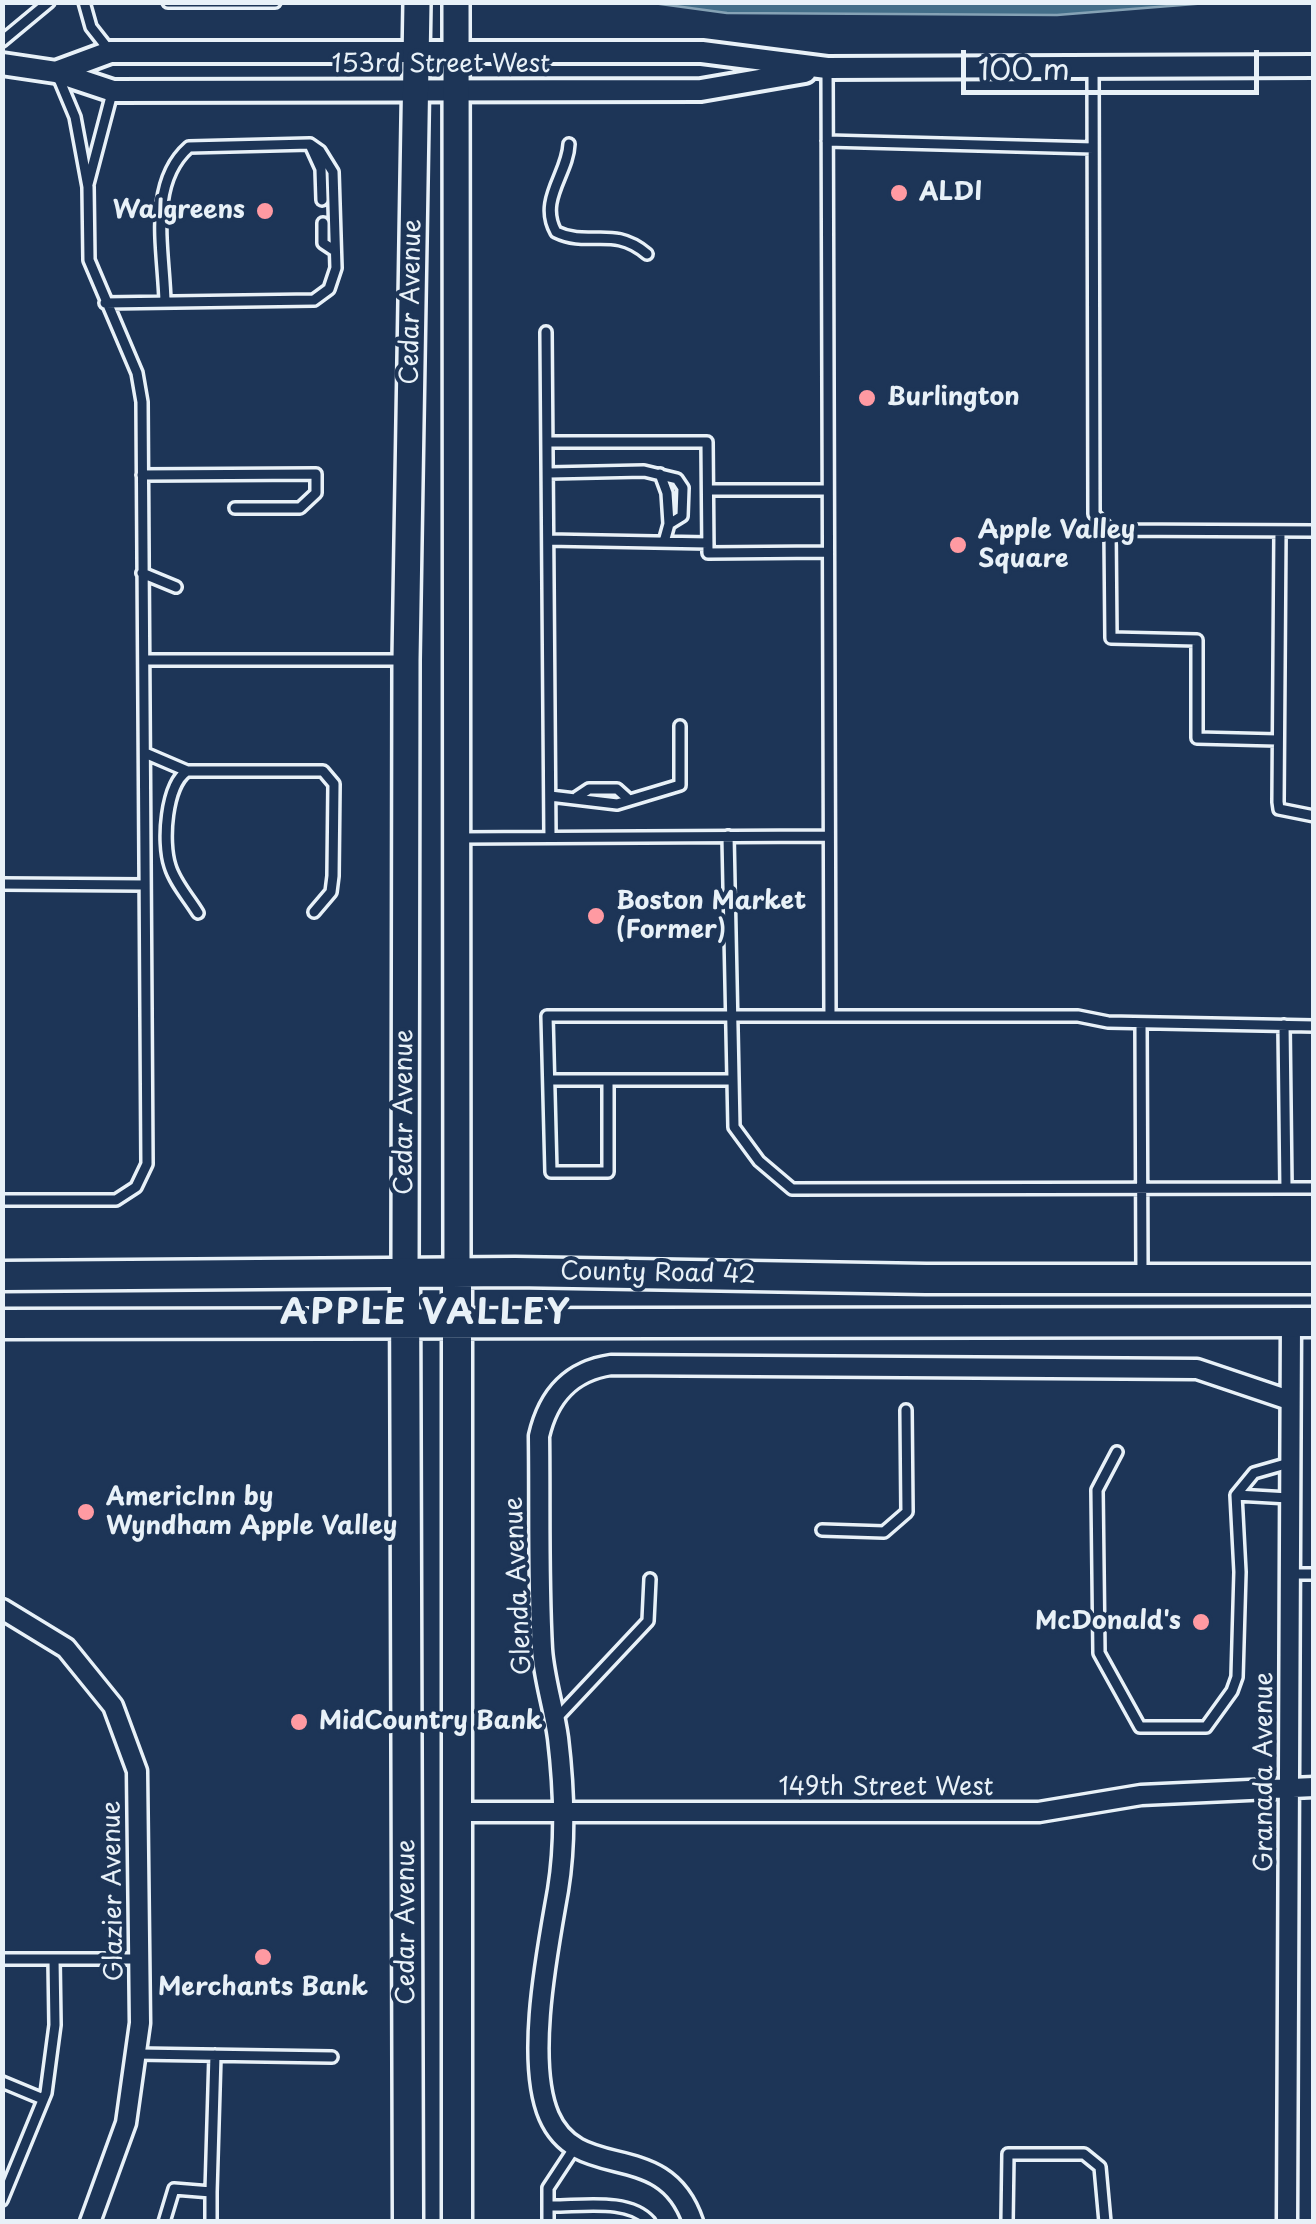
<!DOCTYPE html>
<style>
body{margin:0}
#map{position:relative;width:1316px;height:2224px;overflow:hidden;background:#1d3557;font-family:"Playpen Sans",sans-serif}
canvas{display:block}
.frame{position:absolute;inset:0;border:5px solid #e8f1f8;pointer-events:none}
.scale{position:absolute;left:961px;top:50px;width:298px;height:45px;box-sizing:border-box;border:5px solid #e8f1f8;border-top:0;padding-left:12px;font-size:30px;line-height:35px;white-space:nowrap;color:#e8f1f8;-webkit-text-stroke:8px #1d3557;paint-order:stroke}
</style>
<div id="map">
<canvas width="1316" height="2224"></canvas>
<div class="frame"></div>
<div class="scale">100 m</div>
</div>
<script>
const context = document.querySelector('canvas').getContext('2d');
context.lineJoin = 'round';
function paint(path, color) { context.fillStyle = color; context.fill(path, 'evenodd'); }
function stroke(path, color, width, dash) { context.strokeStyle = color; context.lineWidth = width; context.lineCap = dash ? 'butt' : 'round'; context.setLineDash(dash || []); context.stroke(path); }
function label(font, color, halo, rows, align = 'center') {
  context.font = font + ' "Playpen Sans",sans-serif'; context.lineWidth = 8; context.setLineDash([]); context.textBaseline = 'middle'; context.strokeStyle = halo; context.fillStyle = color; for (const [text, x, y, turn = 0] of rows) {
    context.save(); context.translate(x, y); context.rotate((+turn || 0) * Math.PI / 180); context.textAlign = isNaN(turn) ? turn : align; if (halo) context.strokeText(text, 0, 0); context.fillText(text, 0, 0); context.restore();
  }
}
const water = new Path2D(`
 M653,3H1207L1057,15L727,13Z`);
paint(water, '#436e89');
stroke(water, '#85a2b5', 2.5);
const service = new Path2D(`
 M84,2L91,27L109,50
 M168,2H275
 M2,41L49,2
 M1093,67L1094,514L1110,530
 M827,68L830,1015
 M827,141L1093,148
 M569,144C568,174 538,200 556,232C589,248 613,225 647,254
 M311,147L321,169L322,200
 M88,184L112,93
 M323,223V243L335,251
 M105,303L314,300L329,289L336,268L333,172L320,151L310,144L189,147C147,184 164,251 165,302
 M546,332L550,837
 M549,442H707L708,553L826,552
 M549,473L644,471L677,479L683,488L682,516L669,524L664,542
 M660,474L667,493L669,524
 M142,475L316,474V493L300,508H235
 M708,490H827
 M1280,531L1278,802L1279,809L1314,816
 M548,540L708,543
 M142,573L176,587
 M146,660H404
 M1277,740L1197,738V640L1111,638L1110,530L1314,531
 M145,753L187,771H323L334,784L333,876L331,892L314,912
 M187,771C166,785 162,842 170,866C175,883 189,898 198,913
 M550,796L617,804L680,785V726
 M577,797L589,789H617L627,798
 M728,836L734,1127L759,1161L792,1189L1286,1188L1284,1025
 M459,838L826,836
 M2,884L144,885
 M1141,1023L1142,1275
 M549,1080H733
 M608,1080V1172H551L547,1016H1078L1108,1022L1314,1026
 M1286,1188H1314
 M2,1200H116L136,1187L147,1164L142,402L137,373L89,260L88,187L75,117L57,74
 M1117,1452L1097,1490L1099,1653L1140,1727H1206L1232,1691L1237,1677L1240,1572L1236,1495L1254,1473L1289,1463
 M1236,1495L1289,1498
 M822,1530L884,1532L907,1512L906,1410
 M1291,1574H1314
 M555,1720L648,1621L650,1579
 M2,1959H54
 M136,2054L332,2057
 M2,2082L43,2099
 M211,2191V2222
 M2,2200L46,2093L55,2025L54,1959H139
 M548,2206C578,2207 629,2197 650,2222
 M164,2222L174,2189L211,2192L215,2055
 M548,2222V2188L575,2147
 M1007,2222L1008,2154H1084L1100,2167L1105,2222`);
const minor = new Path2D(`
 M2,1609L66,1648L113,1706L137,1771L140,2023L126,2123L90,2222
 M457,1812H1039L1141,1795L1314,1787
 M693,2222C664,2136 579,2185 549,2116C525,2060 548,1948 558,1890C566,1841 564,1788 558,1738C554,1708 544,1679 542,1649C538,1578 540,1506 539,1436C548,1397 570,1371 611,1365L1197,1369L1289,1400
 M1287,2222L1291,1322`);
const tertiary = new Path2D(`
 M2,64L56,72L113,91L701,90L805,72
 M56,72L110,52H702L827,68L1314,66`);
const primary = new Path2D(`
 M456,2L457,1274
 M405,1273L406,660L417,2`);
const trunk = new Path2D(`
 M405,1273L408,2222
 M457,1274V2222
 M2,1276L515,1272L926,1279H1314
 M2,1324L1314,1322`);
stroke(service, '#e8f1f8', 16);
stroke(minor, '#e8f1f8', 25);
stroke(tertiary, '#e8f1f8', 28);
stroke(primary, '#e8f1f8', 32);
stroke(trunk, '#e8f1f8', 35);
stroke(service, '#1d3557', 9);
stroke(minor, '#1d3557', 18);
stroke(tertiary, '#1d3557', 20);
stroke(primary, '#1d3557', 25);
stroke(trunk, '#1d3557', 28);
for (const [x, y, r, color] of [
 [899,193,10,"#ff9aa2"],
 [265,211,10,"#ff9aa2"],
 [867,398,10,"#ff9aa2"],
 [958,545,10,"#ff9aa2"],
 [596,916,10,"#ff9aa2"],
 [86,1512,10,"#ff9aa2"],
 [1201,1622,10,"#ff9aa2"],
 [299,1722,10,"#ff9aa2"],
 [263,1957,10,"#ff9aa2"]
]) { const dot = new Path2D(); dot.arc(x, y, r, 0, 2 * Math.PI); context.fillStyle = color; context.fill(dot); stroke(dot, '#1d3557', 4); }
label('25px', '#e8f1f8', '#1d3557', [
 ["153rd Street West",441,65],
 ["Cedar Avenue",412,302,-89],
 ["Cedar Avenue",405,1112,-90],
 ["County Road 42",658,1274,1],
 ["Glenda Avenue",519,1586,-93],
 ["Granada Avenue",1265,1772,-90],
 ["149th Street West",886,1788],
 ["Glazier Avenue",114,1891,-91],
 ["Cedar Avenue",407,1922,-90]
]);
label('bold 25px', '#e8f1f8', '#1d3557', [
 ["ALDI",919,193],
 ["Walgreens",245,211,"right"],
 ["Burlington",887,398],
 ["Apple Valley",978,531],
 ["Square",978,560],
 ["Boston Market",616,902],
 ["(Former)",616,931],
 ["AmericInn by",106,1498],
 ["Wyndham Apple Valley",106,1527],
 ["McDonald's",1181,1622,"right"],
 ["MidCountry Bank",319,1722],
 ["Merchants Bank",263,1988,"center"]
], 'left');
context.letterSpacing = '2.5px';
label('bold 35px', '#e8f1f8', '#1d3557', [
 ["APPLE VALLEY",426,1314]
]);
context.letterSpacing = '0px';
</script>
